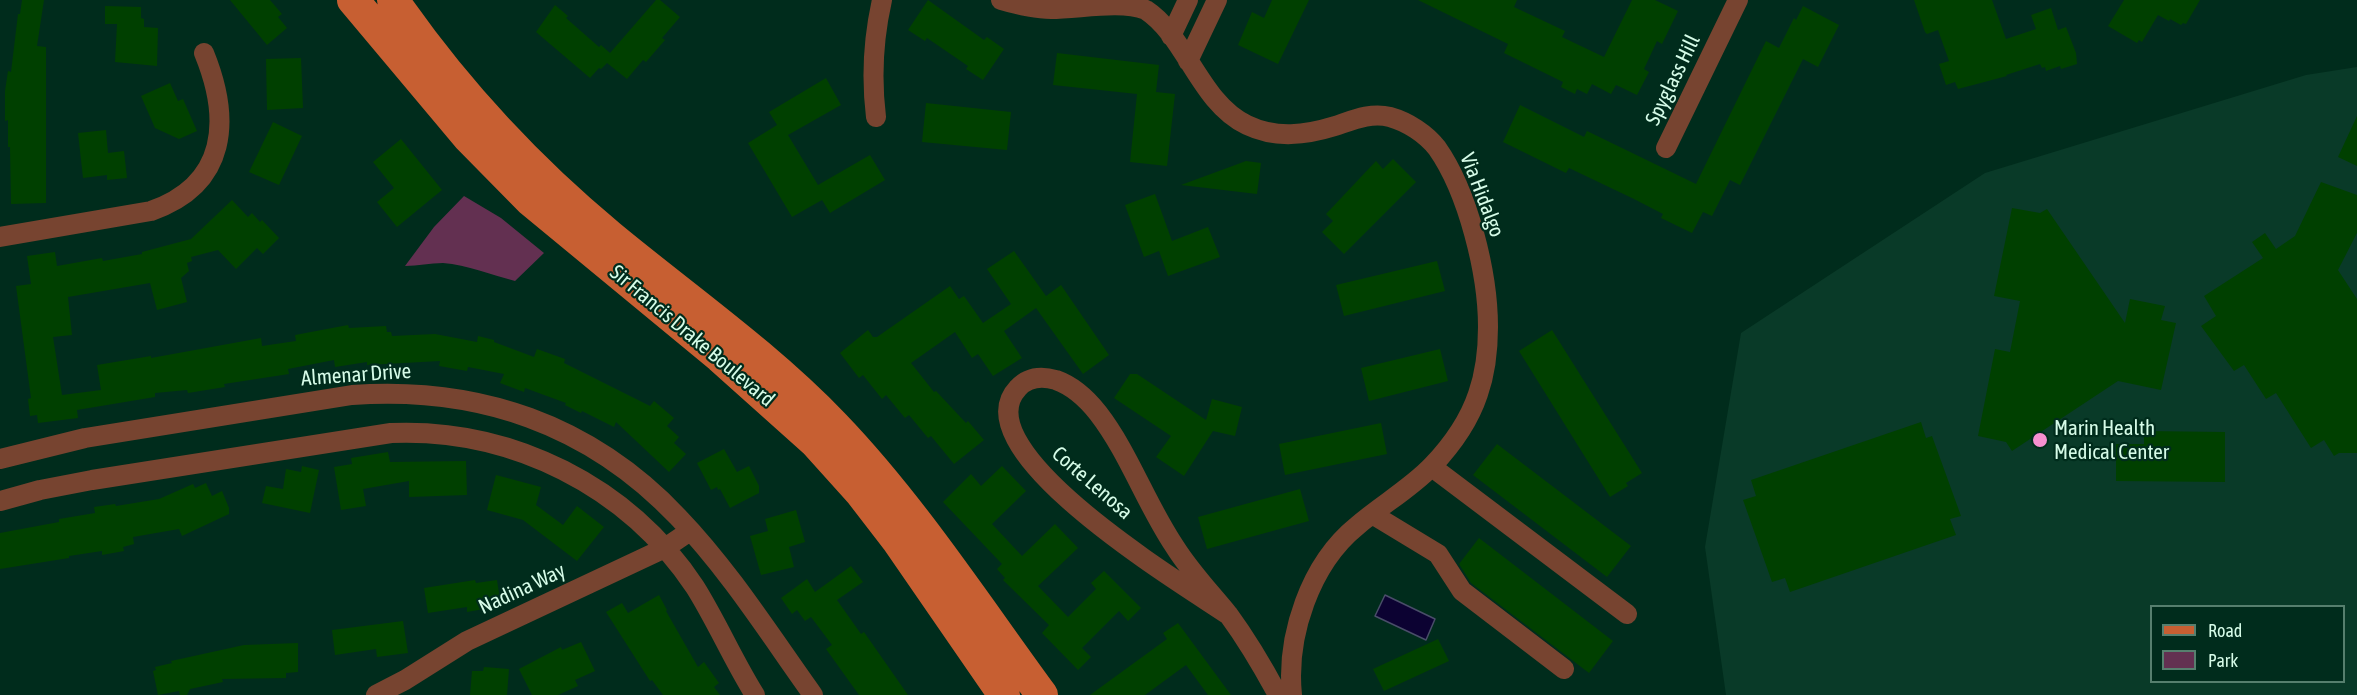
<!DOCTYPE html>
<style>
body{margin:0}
#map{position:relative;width:2357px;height:695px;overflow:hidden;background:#002c1c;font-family:"Asap Condensed",sans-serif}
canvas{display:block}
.legend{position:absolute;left:2150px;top:605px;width:195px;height:78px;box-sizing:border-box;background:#002c1c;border:2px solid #567f6e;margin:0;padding:8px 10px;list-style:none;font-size:18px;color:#d6fce8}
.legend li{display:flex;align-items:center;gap:12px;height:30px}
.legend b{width:30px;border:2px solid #567f6e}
</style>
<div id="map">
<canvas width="2357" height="695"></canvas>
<ul class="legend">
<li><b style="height:8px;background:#c75f32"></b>Road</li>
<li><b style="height:16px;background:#633051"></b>Park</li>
</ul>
</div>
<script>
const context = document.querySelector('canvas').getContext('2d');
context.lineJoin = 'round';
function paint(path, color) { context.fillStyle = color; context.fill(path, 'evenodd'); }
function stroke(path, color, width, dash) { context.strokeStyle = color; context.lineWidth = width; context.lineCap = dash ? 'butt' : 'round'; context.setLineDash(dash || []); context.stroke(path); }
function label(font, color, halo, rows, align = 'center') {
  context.font = font + ' "Asap Condensed",sans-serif'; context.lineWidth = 4.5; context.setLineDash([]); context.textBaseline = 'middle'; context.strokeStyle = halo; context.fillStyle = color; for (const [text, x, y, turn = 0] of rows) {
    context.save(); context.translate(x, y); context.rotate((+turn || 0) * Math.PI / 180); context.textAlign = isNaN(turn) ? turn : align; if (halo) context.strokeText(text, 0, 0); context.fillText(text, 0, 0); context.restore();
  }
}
paint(new Path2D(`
 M2357,67V695H1726L1705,547L1741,333L1985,173L2306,75ZM2152,606H2344V682H2152Z`), '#093a28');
paint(new Path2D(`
 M464,196L501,218L544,253L515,281C492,275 467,265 443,263C430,263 418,266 405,266L434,227Z`), '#633051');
const water = new Path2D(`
 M1385,595L1435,619L1426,640L1375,616Z`);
paint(water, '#0c0232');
stroke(water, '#494d69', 1.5);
paint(new Path2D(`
 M22,0H44L37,46L46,47V203L11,204L10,147H8V120L5,121V91L8,71L11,72L18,14H20Z
 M230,0H270L282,14L278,17L287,28L267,45Z
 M656,0H660L680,17L662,38L665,40L646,62L643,60L627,79L607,63L601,69L599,68L590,78L536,32L555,5L568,16L566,18L599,47L601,45L610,53Z
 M928,0L984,40L987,37L1004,49L983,80L966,69L968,66L927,38L925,41L908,30Z
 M1272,0H1309L1278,64L1238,45L1252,12L1264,18Z
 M1418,0H1517L1514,7L1565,31L1562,37L1604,57L1632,0H1655L1678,11L1662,44L1657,41L1644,69L1649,72L1637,95L1616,85L1611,94L1592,84L1587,94L1577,89L1575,94L1561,87L1563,82L1504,53L1508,44Z
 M1914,0H1992L2006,39L2036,29L2031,15L2051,8L2058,30L2066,27L2076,53L2077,64L2061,69L2060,66L2046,71L2045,67L2042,68L2040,64L2006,75L2007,76L1958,89L1955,82L1946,85L1939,64L1949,61L1938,30L1927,34L1925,32Z
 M2124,0H2200L2186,24L2183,23L2181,25L2170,19L2169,21L2158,15L2142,42L2139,40L2137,43L2108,26Z
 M105,6L141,7V18L144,19V27L158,28L157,66L115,62L117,24H105Z
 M1803,6L1839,25L1818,67L1803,59L1740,185L1730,180L1712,216L1703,212L1692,233L1661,218L1663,214L1634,199L1569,168L1566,173L1503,142L1520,105L1584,137L1587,131L1696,184L1766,41L1779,48L1794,18L1796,20Z
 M1057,53L1159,65L1156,92L1175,94L1167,166L1130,162L1137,94L1053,85Z
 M301,58L303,108L267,110L266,59Z
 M826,78L841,105L788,135L818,185L870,155L885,180L830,213L822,200L792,217L748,143L777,125L769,112Z
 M170,83L178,101L183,99L197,131L179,139L155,128L141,96Z
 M926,103L1011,112L1007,150L922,142Z
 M2357,116V166L2338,157Z
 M273,122L302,136L279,185L249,172Z
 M106,130L108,153L124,151L127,178L107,180V175L83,178L78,133Z
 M401,139L442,190L397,227L377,202L394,188L373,162Z
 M1393,159L1416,182L1344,254L1322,232L1333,221L1326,214L1376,161L1383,169Z
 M1246,161L1261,163L1257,194L1181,185Z
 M2321,182L2357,195V233L2338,270L2357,299V453H2339L2334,456L2324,440L2311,448L2276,393L2266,399L2244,365L2234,371L2201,326L2216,316L2204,296L2263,258L2252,242L2265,233L2276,249L2295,236Z
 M1155,194L1172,241L1208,227L1220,257L1168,276L1159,251L1144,257L1125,205Z
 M232,200L248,217L252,213L260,222L262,220L279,238L263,254L257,248L236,269L218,250L191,257L192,261L187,263L189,271L181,278L187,302L157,310L150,283L68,297L72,335L53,337L62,395L101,390L97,365L151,356V358L261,338L262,346L296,341L295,335L348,325L349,328L386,326L387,332H391L392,336L435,334L477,342L478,336L494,340V342L534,357L537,349L565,359L564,363L650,406L654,401L674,418L667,426L679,437L674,443L686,454L669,472L616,422L614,427L582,411L581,413L565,405L566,403L525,388L524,392L500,383L504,374L468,367L467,371L439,366L440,361L367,365V362L335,367L334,360L288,369L289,374L224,384L225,387L188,393L187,390L155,393V397L77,410L78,418L38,423L37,415L30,416L28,399L31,398L16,286L31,284L27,256L55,252L57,266L102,258L103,261L142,254V252L191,239Z
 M2012,208L2040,213L2047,209L2125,323L2130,299L2165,306L2161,320L2176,323L2161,390L2118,381L2012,451L2006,442L1978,436L1995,349L2010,352L2020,301L1994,296Z
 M1014,251L1046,296L1061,285L1109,355L1083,374L1036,308L1004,331L1022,358L993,376L978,354L972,358L955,332L911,363L934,392L936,391L966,423L968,421L984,440L954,464L931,436L928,438L909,415L905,418L886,395L882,399L863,375L859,378L840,353L868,330L873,337H877L950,286L959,299L964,296L983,323L1011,304L987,269Z
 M1437,261L1445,291L1344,316L1336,285Z
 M1552,330L1642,473L1626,483L1628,486L1610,497L1519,351Z
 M1440,349L1448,381L1369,401L1361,368Z
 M1130,374H1137L1206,420L1212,399L1242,407L1235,436L1213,431L1184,476L1156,457L1171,436L1114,398Z
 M1921,422L1926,438L1932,436L1961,516L1950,519L1956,535L1790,592L1785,578L1772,582L1743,500L1756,496L1751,480Z
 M1381,423L1387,454L1285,475L1279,444Z
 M2144,431L2225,432V482L2116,481V444H2144Z
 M1497,444L1631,546L1607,577L1473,475Z
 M724,449L737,472L749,466L759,486V493L730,508L720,489L718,490L717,487L711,490L697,463Z
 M388,452L390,462L466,461L467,495L409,497V481L363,489L366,506L341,510L334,467L352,464L351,458Z
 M302,466L319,470L310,513L262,503L266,486L283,489L286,469L301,472Z
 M1002,466L1026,491L992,524L1022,556L1055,524L1078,548L1038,586L1068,617L1096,589L1091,583L1104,571L1141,608L1128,621L1119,611L1082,648L1091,657L1078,670L1042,633L1049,625L1003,580L1005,578L997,569L1002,564L943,502L971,474L981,486Z
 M496,475L541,487L536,505L563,525L577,506L604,527L577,561L523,520L487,510Z
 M206,483L212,496L222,491L229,508V514L182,536L179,529L133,537L134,544L123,547L124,551L102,555V551L69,556V558L0,569V533L59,522V519L95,513L94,507L115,504L116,506L159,499L193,484L195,488Z
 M1300,489L1309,521L1207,549L1198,517Z
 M796,510L805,542L789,547L794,567L761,575L750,536L768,531L765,519Z
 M1479,538L1613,641L1589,673L1471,583L1459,564Z
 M851,566L863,582L837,600L861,634L864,632L908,695H859L826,649L832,645L811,617L805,621L797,610L792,614L781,598L807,579L815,592Z
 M475,580L476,583L497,580L501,606L467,612V607L428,613L424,588Z
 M659,595L667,610L666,611L698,667L704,662L719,683L714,687L720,695H663L652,680L650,681L606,612L622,603L628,613Z
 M403,621L408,653L377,657L376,649L335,655L332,630Z
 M1178,623L1231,695H1208L1186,665L1145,695H1090L1167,639L1163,633Z
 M1438,639L1449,661L1384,691L1373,669Z
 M581,642L595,671L575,680L578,686L558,695H532L519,669L561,647L562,650Z
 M298,643V672L286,673V678L222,679L223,682L190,689L187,695H180L179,691L158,695L153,671L156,670L155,667L172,663L171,661L244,645Z
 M484,667L509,669L507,695H470L472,671H483Z`), '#004000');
stroke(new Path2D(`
 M1001,0C1018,5 1034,9 1051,9C1080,9 1120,0 1146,10C1186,36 1200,103 1247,125C1276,139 1306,135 1335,126C1353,120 1371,112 1390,117C1408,122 1426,134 1437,148C1468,192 1488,273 1488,327C1488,348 1485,374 1478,394C1469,421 1452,445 1432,466C1410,489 1381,505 1357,526C1310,564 1286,636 1292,695
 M1171,36L1188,0
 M1188,61L1217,0
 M876,117C871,76 873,40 882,0
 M1666,148L1738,0
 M0,237L151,211C228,184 231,119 204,53
 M0,459L85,438L352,395C478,386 590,424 678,517C729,570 770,635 813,695
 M1432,467L1627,614
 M0,501L40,490L92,480L391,433C512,428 628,486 695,587C717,622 733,660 755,695
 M1372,514L1438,554L1462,591L1564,669
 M1227,614C1186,586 959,450 1018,388C1028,377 1042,376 1056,380C1073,386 1087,399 1098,413C1129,453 1146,504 1175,547C1190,571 1210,592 1228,614C1247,640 1263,667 1278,695
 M376,695L405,680L467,641L665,548L690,531`), '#774430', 20);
stroke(new Path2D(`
 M353,0L468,137L531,201L720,357L815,442L860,492L897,540L1004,695
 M393,0C454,88 528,168 610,236C685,298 767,355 834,425C911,505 976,605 1042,695`), '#c75f32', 32);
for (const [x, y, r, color] of [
 [2040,440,8,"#f690d0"]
]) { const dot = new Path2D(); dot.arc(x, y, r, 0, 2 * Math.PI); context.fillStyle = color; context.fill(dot); stroke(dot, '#002c1c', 2); }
label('21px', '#d6fce8', '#002c1c', [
 ["Spyglass Hill",1673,80,-64],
 ["Via Hidalgo",1482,195,69],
 ["Sir Francis Drake Boulevard",692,336,40],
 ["Almenar Drive",356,375,-4],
 ["Corte Lenosa",1092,483,41],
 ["Nadina Way",522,589,-25]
]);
label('21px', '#d6fce8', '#002c1c', [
 ["Marin Health",2054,428],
 ["Medical Center",2054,452]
], 'left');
</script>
